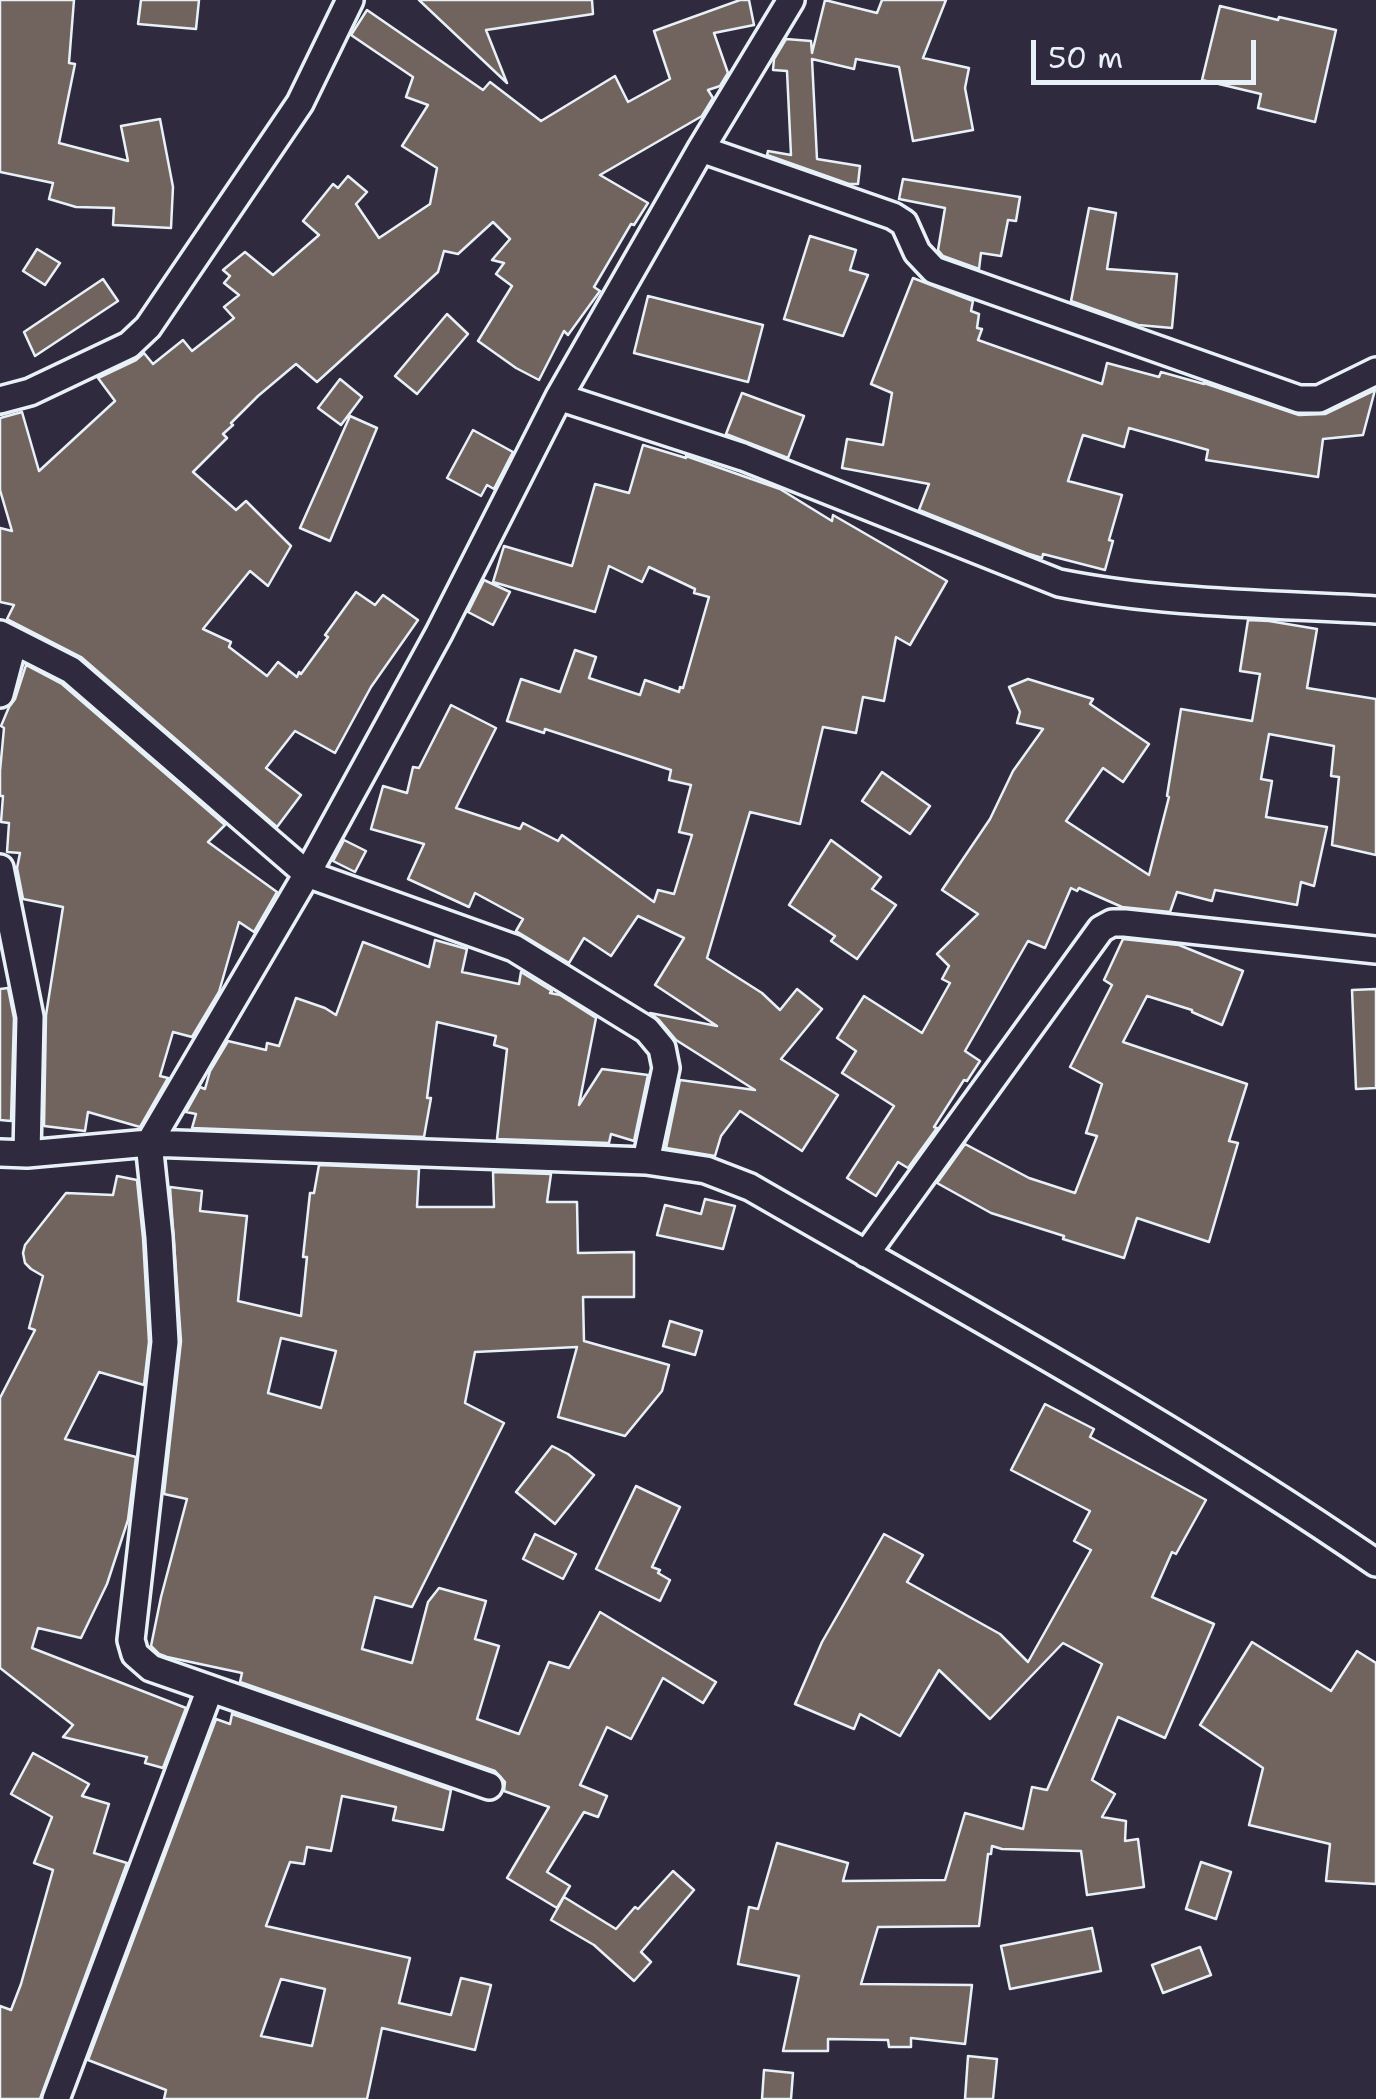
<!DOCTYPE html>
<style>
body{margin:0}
#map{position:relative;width:1376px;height:2099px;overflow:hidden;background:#2f2a3d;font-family:"Shantell Sans",sans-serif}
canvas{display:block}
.scale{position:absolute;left:1031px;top:40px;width:225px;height:45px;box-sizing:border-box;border:5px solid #e8f1f8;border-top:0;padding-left:12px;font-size:30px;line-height:35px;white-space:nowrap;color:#e8f1f8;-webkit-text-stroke:8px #2f2a3d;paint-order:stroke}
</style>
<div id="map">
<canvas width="1376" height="2099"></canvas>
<div class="scale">50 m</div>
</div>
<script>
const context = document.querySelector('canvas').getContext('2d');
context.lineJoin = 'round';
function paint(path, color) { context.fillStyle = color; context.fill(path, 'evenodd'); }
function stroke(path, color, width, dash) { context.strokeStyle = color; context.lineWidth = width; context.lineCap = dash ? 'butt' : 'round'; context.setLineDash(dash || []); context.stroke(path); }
const building = new Path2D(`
 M0,0H74L69,63L75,64L59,143L128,161L121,126L160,119L173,187L171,228L113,225L114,208L76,207L49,199L53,183L0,172Z
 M141,0H199L196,29L138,24Z
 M419,0H592L593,14L486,30L507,83Z
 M740,0H749L754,25L714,33L728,73L720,86L708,90L713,98L702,116L600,175L648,203L634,225L631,224L594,287L600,291L568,335L564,331L539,380L516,368L478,341L512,286L496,274L504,263L492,260L510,239L493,222L458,254L444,251L438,272L317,382L296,364L258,396L231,423L233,425L223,434L227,438L193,472L236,510L246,501L291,546L268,586L250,571L203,629L231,642L229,647L267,676L278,662L297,677L299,672L301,674L328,637L325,635L356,592L375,605L383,595L418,620L371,687L335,753L295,731L266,768L301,795L277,827L81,657L7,619L14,605L0,602V528L12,531L0,490V418L22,412L39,471L115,401L98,378L136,360L144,353L153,364L183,340L192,351L234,318L224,307L239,295L224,283L230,276L223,270L245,252L273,275L319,235L303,221L333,184L338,188L348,176L367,192L356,204L379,238L430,204L437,168L402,146L428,105L406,97L413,77L351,35L367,10L483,90L490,82L541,121L615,76L628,102L670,79L654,31Z
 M825,0L877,13L882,0H946L923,58L969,68L965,88L973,130L913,141L899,67L856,59L854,69L812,59L817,159L860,166L858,184H849L767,155L768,151L791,155L787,71L773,70L774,59L786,39L811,41L812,53Z
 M1220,6L1278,20L1279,17L1336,30L1315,122L1258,108L1261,94L1202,80Z
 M903,179L1020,197L1016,221L1008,220L1001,256L981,253L979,269L943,256L938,250L945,208L899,199Z
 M1089,208L1116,213L1107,269L1177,274L1172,328L1138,325L1071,301Z
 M810,236L856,250L850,270L868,275L843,336L784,319Z
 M37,249L60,263L45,285L23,271Z
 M913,278L973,301L971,311L979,314L977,328L982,329L978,340L1102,384L1107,363L1159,377L1161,372L1204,384V383L1299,415L1325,414L1375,390L1363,435L1323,439L1318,477L1206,460L1208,450L1129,428L1124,447L1083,435L1068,481L1122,495L1109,540L1113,541L1105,570L1043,554L1042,558L1026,553L919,510L929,484L842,468L847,439L883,445L892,393L871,384Z
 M103,279L118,301L35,356L24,332Z
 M648,296L763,325L748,382L634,353Z
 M447,314L468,334L417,394L395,376Z
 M340,379L362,397L341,425L318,408Z
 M742,393L804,416L788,458L726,434Z
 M350,416L377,428L330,541L300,528Z
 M473,430L513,452L494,489L487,485L481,496L447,478Z
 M643,445L686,458V456L780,489L832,521L833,515L947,581L910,645L896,637L884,701L863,697L856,733L823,727L800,824L750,812L707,958L762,993L780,1010L797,989L822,1009L781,1059L838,1095L802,1151L740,1111L721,1136L715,1156L666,1148L680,1080L755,1090L676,1040L659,1020L650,1013L717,1026L655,985L684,938L638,916L611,956L584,938L569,963L516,931L523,919L475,893L469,907L408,879L424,844L371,829L383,786L407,793L413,767L419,768L451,705L496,728L456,808L520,829L523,823L558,841L562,835L654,902L658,890L674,894L692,835L679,832L691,785L669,780L671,770L545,729L544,733L507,721L521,679L560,692L575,650L596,657L589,678L640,695L645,680L679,692L680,687L683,688L709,597L694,593L695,589L649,567L642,582L609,566L595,612L493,582L504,546L572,566L595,484L629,493Z
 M484,580L510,592L493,625L468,612Z
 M1248,620L1269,621L1317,629L1307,688L1376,699V855L1332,845L1339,777L1331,776L1334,746L1269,734L1261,779L1272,781L1266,817L1327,827L1314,886L1301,882L1297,905L1215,890L1212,901L1177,892L1170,912L1122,907L1079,888L1077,891L1071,888L1045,948L1028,941L965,1051L980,1061L967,1081L964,1080L934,1127L937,1128L908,1168L898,1162L876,1196L847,1178L894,1106L842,1073L856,1051L837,1038L864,996L922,1033L950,983L942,979L949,966L937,954L978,914L942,890L990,819L1013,771L1043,729L1017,723L1020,712L1009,687L1028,679L1093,699L1090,704L1149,744L1123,782L1103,768L1066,821L1149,875L1169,797L1167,796L1181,709L1252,721L1260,674L1240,671Z
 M26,665L62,684L225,825L208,842L277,892L254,932L239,922L219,992L192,1037L173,1032L160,1076L168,1078L140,1127L88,1112L85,1131L44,1126L46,1015L63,907L23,899L17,868L20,853L7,852L9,823L1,822L3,796H0V771L4,728L1,726L9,707L15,699Z
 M882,772L930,806L910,834L862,801Z
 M344,840L366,851L355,872L333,861Z
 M831,840L881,877L872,889L896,905L857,959L831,941L835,936L789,905Z
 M1123,939L1179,945L1243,971L1222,1025L1192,1012V1010L1147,996L1123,1042L1247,1084L1229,1141L1238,1143L1209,1242L1137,1218L1124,1258L1063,1239L1064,1236L991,1213L937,1183L965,1144L1029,1178L1075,1193L1097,1136L1086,1133L1102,1084L1070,1067L1112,985L1104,980Z
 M435,940L467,949L462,972L519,984L521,972L552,991L550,993L560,995L596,1018L579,1105L602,1069L648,1075L634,1141L611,1134L609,1143L497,1139L507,1049L494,1045L496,1036L437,1022L427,1098H431L424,1137L192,1128L196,1114L186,1112L200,1087L205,1089L210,1071L228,1041L266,1050L267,1043L279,1046L296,998L325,1008L336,1015L363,942L429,967Z
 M8,988L14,1018L11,1121L0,1120V989Z
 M1376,989V1088L1356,1089L1352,990Z
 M319,1165L419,1169L417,1207H494L493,1172L551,1174L547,1202H577L578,1253L634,1252V1297H583L584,1341L669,1365L662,1391L625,1436L558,1417L577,1347L475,1352L465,1403L504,1423L412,1607L375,1597L362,1649L412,1663L428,1602L439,1588L486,1601L475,1639L499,1646L477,1719L519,1734L549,1662L569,1668L600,1612L716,1682L703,1703L663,1678L631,1739L607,1727L580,1785L607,1796L598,1817L584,1812L547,1872L570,1886L557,1908L507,1878L549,1807L504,1791L505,1782L495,1771L240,1682L242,1673L167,1657L159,1654L151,1646L161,1597L187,1499L164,1494L181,1341L170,1187L202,1191L200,1211L247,1216L238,1301L301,1316L307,1257H303L310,1193H314ZM281,1338L336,1351L321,1408L268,1393Z
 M117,1176L137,1180L143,1238L149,1342L144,1385L99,1372L65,1439L136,1457L128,1520L107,1584L81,1638L38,1628L32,1648L186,1708L163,1768L145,1763L147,1757L63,1737L73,1725L0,1668V1398L35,1330L29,1328L43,1276L31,1269L25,1263L23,1253L25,1245L66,1193L113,1195Z
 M705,1199L735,1206L723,1249L657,1235L665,1205L701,1214Z
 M670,1321L702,1331L695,1355L663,1346Z
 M1045,1404L1094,1429L1090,1437L1206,1500L1176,1554L1172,1552L1152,1597L1214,1624L1165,1738L1118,1717L1092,1780L1115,1794L1102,1817L1126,1821L1125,1841L1138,1839L1144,1887L1087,1895L1081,1851L1002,1849L992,1846L991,1854H988L979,1926L878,1927L861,1984L972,1985L965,2044L911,2038V2047H889L888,2040L828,2039V2051H783L799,1976L738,1964L749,1907L758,1909L777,1843L848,1863L843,1881L945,1880L965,1813L1023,1829L1032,1787L1047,1790L1102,1664L1063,1643L990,1719L939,1670L900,1736L860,1714L854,1729L795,1704L822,1642L884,1534L923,1555L907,1582L1000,1634L1028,1662L1091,1550L1074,1541L1090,1511L1011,1470Z
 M552,1446L568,1454L594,1475L555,1524L516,1492Z
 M636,1486L680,1507L652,1567L660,1570L658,1573L670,1580L660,1601L596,1569Z
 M535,1534L576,1554L563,1579L523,1559Z
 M1252,1642L1331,1691L1357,1651L1376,1663V1884L1326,1881L1330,1844L1249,1825L1263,1768L1200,1725Z
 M232,1714L451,1790L443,1830L393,1820L396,1807L342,1796L331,1851L307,1847L304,1864L290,1862L266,1926L410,1958L399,2003L451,2015L461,1978L491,1985L475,2050L382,2028L367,2099H164L166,2090L88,2060L216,1719L230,1724ZM281,1979L325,1989L312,2046L261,2036Z
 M33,1753L89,1784L82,1796L109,1804L94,1853L127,1863L40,2099H0V2006L11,2010L21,1984L53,1870L34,1863L52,1817L11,1794Z
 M1201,1862L1231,1872L1216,1919L1186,1909Z
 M673,1871L694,1890L641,1952L651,1962L634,1981L594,1945L551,1920L564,1897L616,1929L635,1907L638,1909Z
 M1092,1928L1101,1971L1010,1989L1001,1946Z
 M1200,1947L1211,1975L1163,1993L1152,1965Z
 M968,2056L997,2059L993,2099H965Z
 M764,2070L793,2073L791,2099H762Z`);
paint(building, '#71645f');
stroke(building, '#e8f1f8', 2.5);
const minor = new Path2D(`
 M701,149L893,216L904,223L917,252L934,270L1299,399H1319L1376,371
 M559,397L743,457L1059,583C1163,604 1270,604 1376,610
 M0,400L30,392L129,345L148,327L300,103L350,0
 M0,634L71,670L307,874L514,948L647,1030L662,1048L666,1068L646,1161
 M0,694L14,641
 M0,868L30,1017L27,1154
 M0,1153L27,1154L149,1143L646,1161L706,1170L750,1187C961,1309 1176,1425 1376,1563
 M866,1254L1101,929L1112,923H1125L1376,950
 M489,1786L151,1668L135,1654L131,1640L165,1342L159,1237L149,1143L307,874L439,633L559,397L701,149L791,0
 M56,2099L210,1689`);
stroke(minor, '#e8f1f8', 32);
stroke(minor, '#2f2a3d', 25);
</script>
